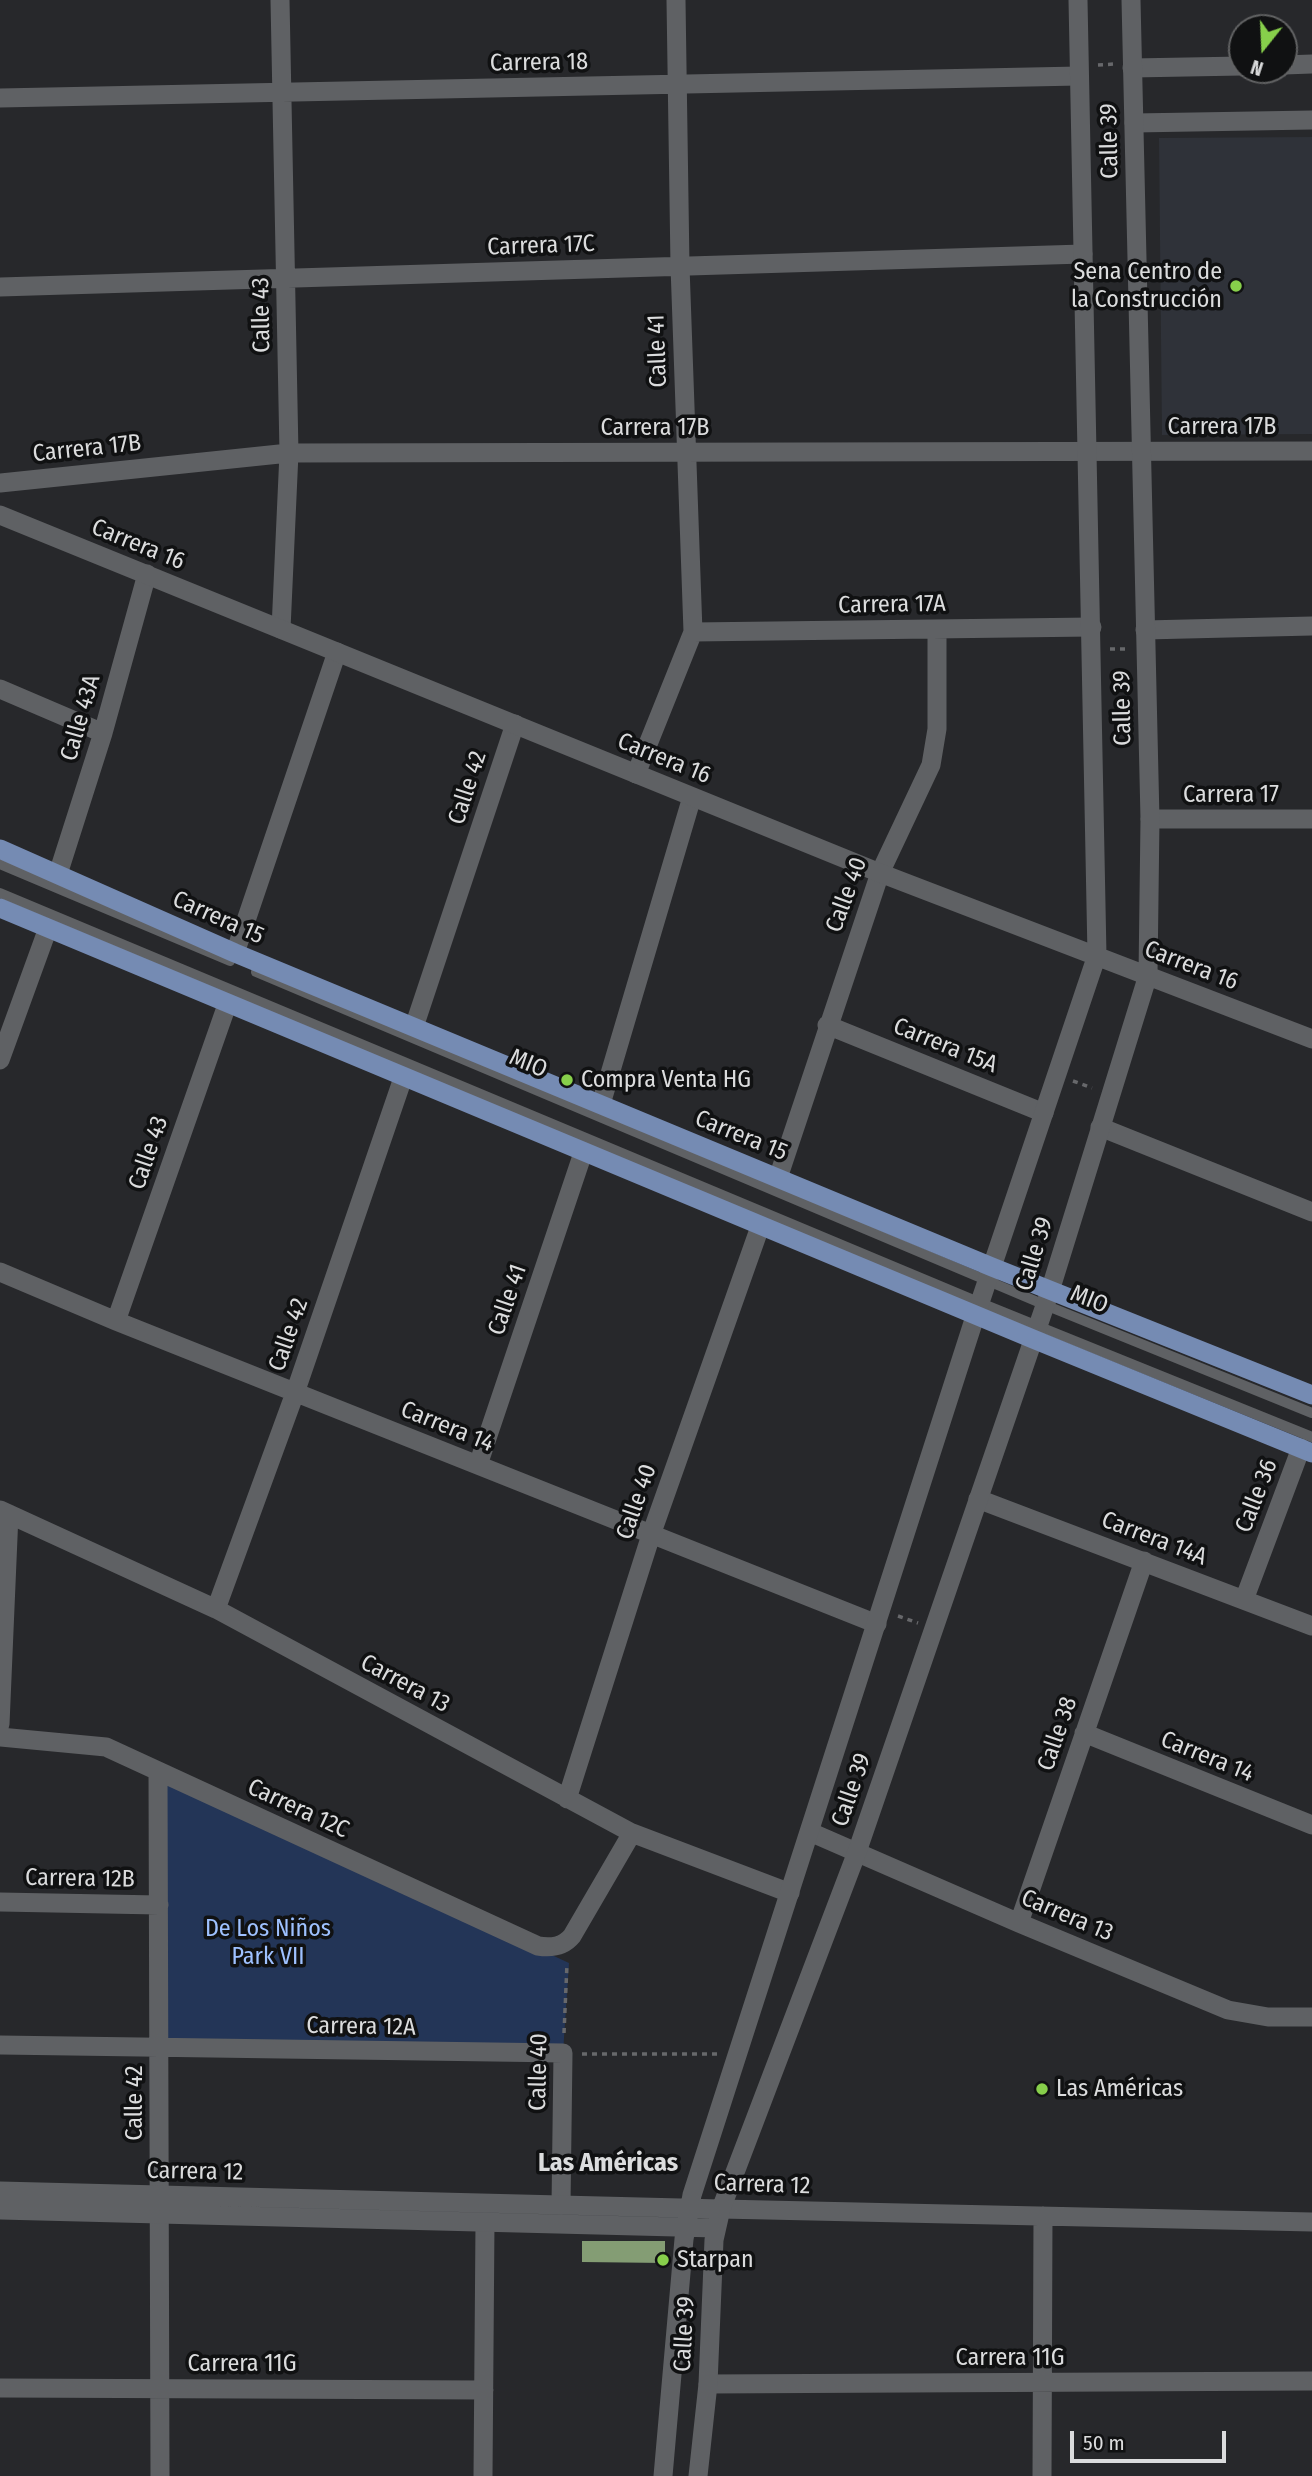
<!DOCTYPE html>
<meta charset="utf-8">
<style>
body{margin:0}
#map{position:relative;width:1312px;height:2476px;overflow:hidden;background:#27282b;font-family:"Fira Sans Condensed",sans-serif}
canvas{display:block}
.north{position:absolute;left:1228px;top:14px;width:70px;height:70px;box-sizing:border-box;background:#101112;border:2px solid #616263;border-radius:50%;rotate:198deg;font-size:19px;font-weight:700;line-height:28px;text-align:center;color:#dbdcdd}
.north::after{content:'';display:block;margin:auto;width:24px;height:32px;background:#87cf4b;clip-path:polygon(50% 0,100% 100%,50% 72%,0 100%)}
.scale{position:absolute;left:1070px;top:2431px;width:156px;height:32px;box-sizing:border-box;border:4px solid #dbdcdd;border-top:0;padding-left:9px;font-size:21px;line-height:24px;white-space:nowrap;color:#dbdcdd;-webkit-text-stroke:5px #101112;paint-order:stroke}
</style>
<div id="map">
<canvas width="1312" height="2476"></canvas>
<div class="north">N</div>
<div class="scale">50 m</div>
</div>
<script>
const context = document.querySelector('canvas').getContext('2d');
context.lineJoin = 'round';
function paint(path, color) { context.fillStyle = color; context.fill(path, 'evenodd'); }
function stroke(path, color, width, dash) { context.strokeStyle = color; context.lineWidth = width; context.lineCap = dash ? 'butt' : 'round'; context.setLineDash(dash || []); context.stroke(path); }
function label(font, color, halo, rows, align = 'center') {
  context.font = font + ' "Fira Sans Condensed",sans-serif'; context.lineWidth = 7; context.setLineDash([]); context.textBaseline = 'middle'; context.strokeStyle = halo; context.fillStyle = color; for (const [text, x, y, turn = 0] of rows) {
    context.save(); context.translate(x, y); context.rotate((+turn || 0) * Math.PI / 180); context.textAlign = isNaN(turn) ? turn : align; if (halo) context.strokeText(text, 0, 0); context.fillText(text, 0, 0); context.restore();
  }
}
paint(new Path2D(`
 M1312,137V434L1162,435L1159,138Z`), '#2f3239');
paint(new Path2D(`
 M158,1772L569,1963L563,2053L159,2049Z`), '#233557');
paint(new Path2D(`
 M582,2241H665V2263L582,2262Z`), '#849d74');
stroke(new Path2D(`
 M1098,65L1115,64
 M1110,649H1127
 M1073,1081L1092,1088
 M898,1616L918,1623
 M564,2033L567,1964
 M582,2054H718`), '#67686b', 3.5, [5, 5]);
stroke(new Path2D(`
 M0,864L230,961
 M0,893L981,1303L1312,1437
 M256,972L1045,1305L1312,1413`), '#5f6164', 10);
stroke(new Path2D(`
 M280,0L289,453L281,629
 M1284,65L1312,64
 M1132,68L1242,66
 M0,98L1079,76
 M1134,123L1312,120
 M0,287L1083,254
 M0,483L289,453L1312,451
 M1145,630L1312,626
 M693,632L1092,627
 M0,689L103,733
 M636,774L693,632L680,266L676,0
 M1150,819H1312
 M58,874L103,733L147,574
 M235,953L337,652
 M827,1025L1044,1113
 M414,1027L515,724
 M0,1060L48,928
 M601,1104L692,797
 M1100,1127L1312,1212
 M778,1178L880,873L931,765L937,729V629
 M0,1272L116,1321L877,1624
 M116,1321L228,1002
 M478,1465L584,1150
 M978,1499L1312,1626
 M0,1510L216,1609L632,1833L790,1893
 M1244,1600L1301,1448
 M216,1609L295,1393L404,1075
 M0,1724L9,1514
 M1084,1733L1312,1825
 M0,1737L106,1747L538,1946C551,1948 563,1947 572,1936L632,1833
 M158,1772L160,2476
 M567,1799L651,1535L761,1224
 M810,1832L1019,1923L1228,2010L1268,2017H1312
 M0,1902L159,1905
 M1019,1923L1144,1561
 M0,2045L563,2053L561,2205
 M721,2209L1312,2222
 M708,2384L1312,2381
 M0,2388L484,2390
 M483,2476L485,2222
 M1042,2476L1043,2216`), '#5f6164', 19);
stroke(new Path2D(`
 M0,515L880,873L1312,1039
 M0,2191L721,2209
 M0,2210L716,2228
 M663,2476L684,2239L692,2195L972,1326L1097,955L1078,0
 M698,2476L708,2384L714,2240L721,2209L857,1852L1050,1291L1148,975L1150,819L1131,0`), '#5f6164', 19);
stroke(new Path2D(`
 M0,849L235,953L992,1267L1312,1395
 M0,908L1033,1339L1312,1453`), '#758bb3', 19);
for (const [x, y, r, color] of [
 [1236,286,7,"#87cf4b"],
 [567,1080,7,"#87cf4b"],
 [1042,2089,7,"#87cf4b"],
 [663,2260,7,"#87cf4b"]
]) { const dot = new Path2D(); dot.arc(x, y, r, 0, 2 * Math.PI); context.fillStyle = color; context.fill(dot); stroke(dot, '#101112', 2.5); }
label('24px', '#dbdcdd', '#101112', [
 ["Carrera 18",539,63,-1],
 ["Calle 39",1110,141,-91],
 ["Carrera 17C",541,246,-2],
 ["Calle 43",262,315,-91],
 ["Calle 41",658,351,-92],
 ["Carrera 17B",1222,427],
 ["Carrera 17B",655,428],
 ["Carrera 17B",87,449,-6],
 ["Carrera 16",138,545,22],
 ["Carrera 17A",892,605,-1],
 ["Calle 39",1123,708,-91],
 ["Calle 43A",81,718,-74],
 ["Carrera 16",664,759,22],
 ["Calle 42",468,788,-72],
 ["Carrera 17",1231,795],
 ["Calle 40",847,895,-70],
 ["Carrera 15",218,918,24],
 ["Carrera 16",1191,966,21],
 ["Carrera 15A",945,1046,22],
 ["MIO",528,1064,23],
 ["Carrera 15",741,1136,22],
 ["Calle 43",149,1153,-71],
 ["Calle 39",1035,1254,-73],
 ["Calle 41",508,1300,-71],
 ["MIO",1089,1300,22],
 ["Calle 42",289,1335,-71],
 ["Carrera 14",447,1427,22],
 ["Calle 36",1257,1496,-69],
 ["Calle 40",637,1502,-71],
 ["Carrera 14A",1154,1539,21],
 ["Carrera 13",405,1684,28],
 ["Calle 38",1058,1734,-71],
 ["Carrera 14",1207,1757,22],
 ["Calle 39",852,1790,-71],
 ["Carrera 12C",298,1809,25],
 ["Carrera 12B",80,1879,1],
 ["Carrera 13",1067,1916,23],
 ["Carrera 12A",361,2027,1],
 ["Calle 40",539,2072,-89],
 ["Calle 42",135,2103,-90],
 ["Carrera 12",195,2172,1],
 ["Carrera 12",762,2185,2],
 ["Calle 39",685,2334,-87],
 ["Carrera 11G",1010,2358],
 ["Carrera 11G",242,2364]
]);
label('24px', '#dbdcdd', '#101112', [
 ["Sena Centro de",1222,272,"right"],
 ["la Construcción",1222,300,"right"],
 ["Compra Venta HG",581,1080],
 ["Las Américas",1056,2089],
 ["Starpan",677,2260]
], 'left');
label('24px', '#9ec1ff', '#101112', [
 ["De Los Niños",268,1929],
 ["Park VII",268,1957]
]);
label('bold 26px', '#dbdcdd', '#101112', [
 ["Las Américas",608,2164]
]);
</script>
